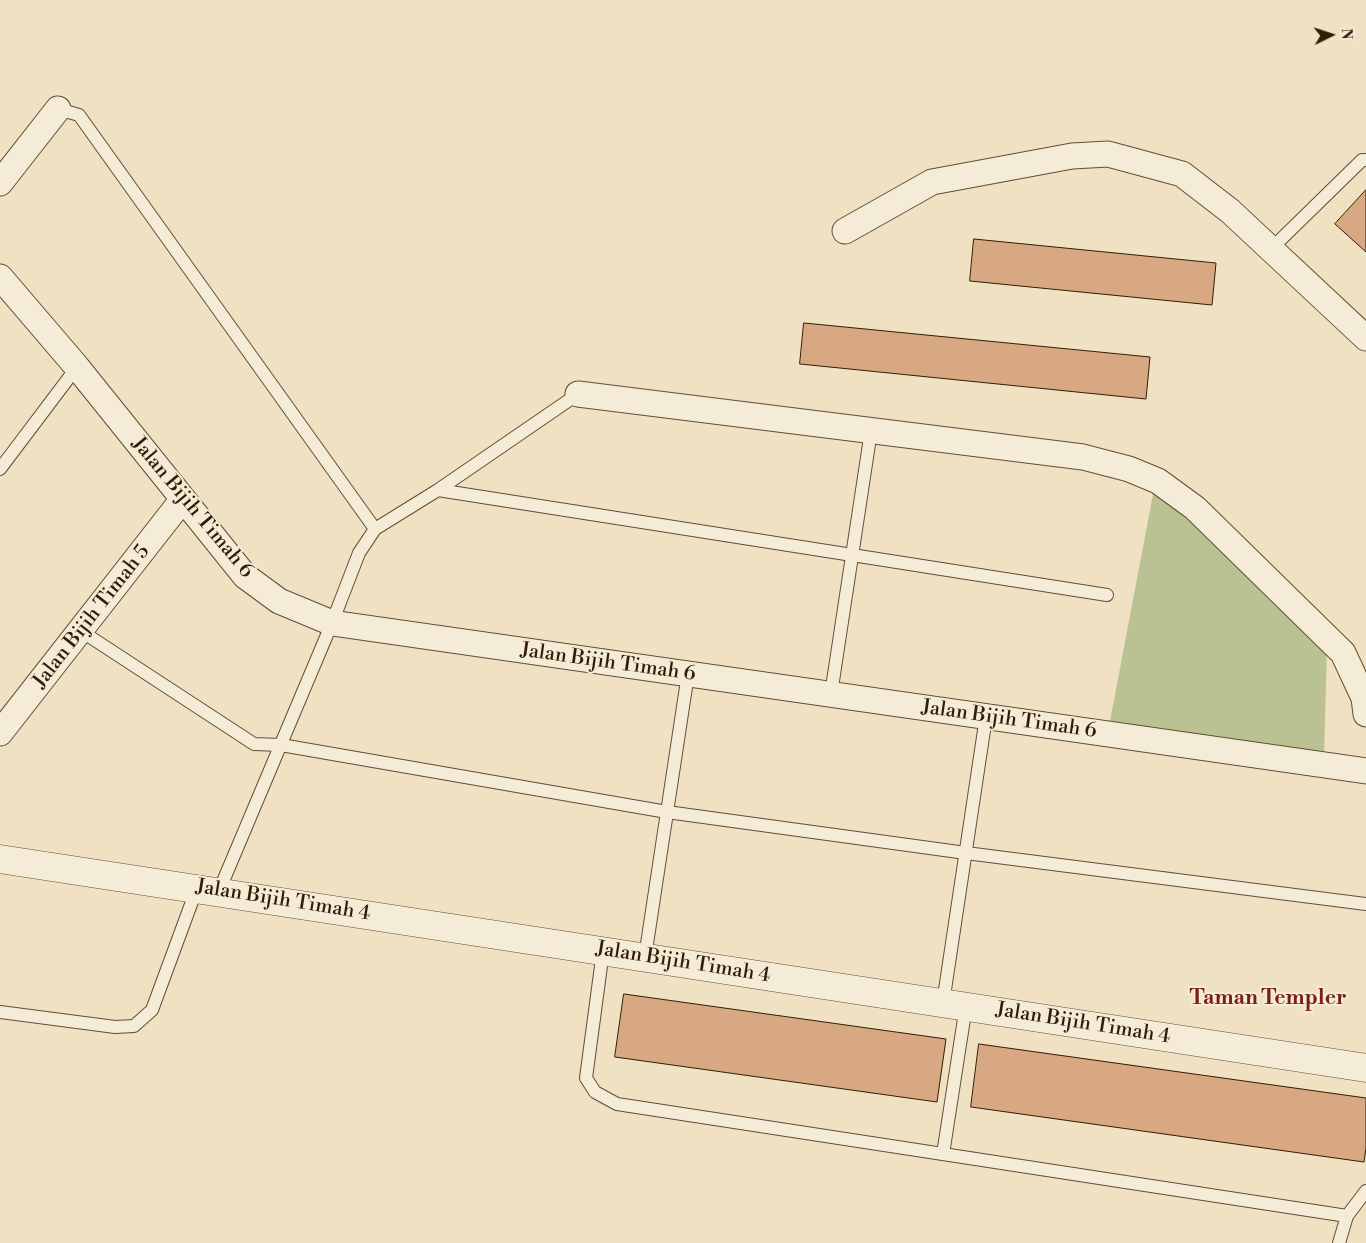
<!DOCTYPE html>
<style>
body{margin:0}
#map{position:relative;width:1366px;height:1243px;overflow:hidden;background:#efe1c2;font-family:"Libre Bodoni",serif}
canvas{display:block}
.north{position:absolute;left:1306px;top:10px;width:50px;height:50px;-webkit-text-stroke:4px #f5ecd7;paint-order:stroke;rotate:86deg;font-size:14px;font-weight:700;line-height:20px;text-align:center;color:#321d04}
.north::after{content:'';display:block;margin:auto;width:18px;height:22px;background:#321d04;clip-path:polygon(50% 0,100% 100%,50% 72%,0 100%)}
</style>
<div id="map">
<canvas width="1366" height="1243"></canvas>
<div class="north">N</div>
</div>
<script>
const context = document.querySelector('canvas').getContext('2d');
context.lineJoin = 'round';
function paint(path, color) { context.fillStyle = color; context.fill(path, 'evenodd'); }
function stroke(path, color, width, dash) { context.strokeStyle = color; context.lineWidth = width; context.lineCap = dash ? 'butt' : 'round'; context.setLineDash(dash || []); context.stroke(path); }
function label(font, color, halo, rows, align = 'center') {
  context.font = font + ' "Libre Bodoni",serif'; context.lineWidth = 4; context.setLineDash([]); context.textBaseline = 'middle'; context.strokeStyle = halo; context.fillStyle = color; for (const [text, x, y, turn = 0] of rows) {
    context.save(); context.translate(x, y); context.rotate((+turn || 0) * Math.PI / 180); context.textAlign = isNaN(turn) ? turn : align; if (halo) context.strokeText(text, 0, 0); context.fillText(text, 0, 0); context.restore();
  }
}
paint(new Path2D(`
 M1154,489L1327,646L1324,757L1110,721Z`), '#bac293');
const building = new Path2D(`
 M1366,190V252L1335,224Z
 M974,239L1216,263L1212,305L970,281Z
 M804,323L1150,357L1146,399L800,364Z
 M624,994L946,1039L937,1102L615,1057Z
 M979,1044L1366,1098V1148L1364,1162L971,1107Z`);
paint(building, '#d7a882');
stroke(building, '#321d04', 1);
const service = new Path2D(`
 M58,109L79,115L375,529
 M1271,249L1362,160H1366
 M0,469L77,367
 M438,490L1107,595
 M81,631L254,744L281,745L667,812L966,853L1366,904
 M831,694L871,431
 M219,891L332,623L359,553L375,529L438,490L578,394
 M603,951L586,1078L595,1092L617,1104L1347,1216
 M645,957L688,674
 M943,1003L986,717
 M0,1012L115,1027L134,1026L152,1010L197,888
 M943,1154L966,1006
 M1339,1243L1347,1216L1366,1191`);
const minor = new Path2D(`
 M0,183L58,109
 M845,231L932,182L1072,156L1108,154L1182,174L1230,211L1366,338
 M0,277L77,367L245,576L279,601L332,623L1366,771
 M578,394L1083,457L1129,469L1158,481L1195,508L1343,653L1364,698L1366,714
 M0,733L183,499`);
const tertiary = new Path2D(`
 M0,859L1366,1068`);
stroke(service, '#614e34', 14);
stroke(minor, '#614e34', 27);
stroke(tertiary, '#614e34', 29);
stroke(service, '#f5ecd7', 12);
stroke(minor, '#f5ecd7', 25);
stroke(tertiary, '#f5ecd7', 28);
label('20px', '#321d04', '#f5ecd7', [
 ["Jalan Bijih Timah 6",192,508,50],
 ["Jalan Bijih Timah 5",92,617,-52],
 ["Jalan Bijih Timah 6",608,663,8],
 ["Jalan Bijih Timah 6",1009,720,8],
 ["Jalan Bijih Timah 4",283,901,9],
 ["Jalan Bijih Timah 4",683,963,9],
 ["Jalan Bijih Timah 4",1083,1024,9]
]);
label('bold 21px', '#7a1f14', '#f5ecd7', [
 ["Taman Templer",1268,999]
]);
</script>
